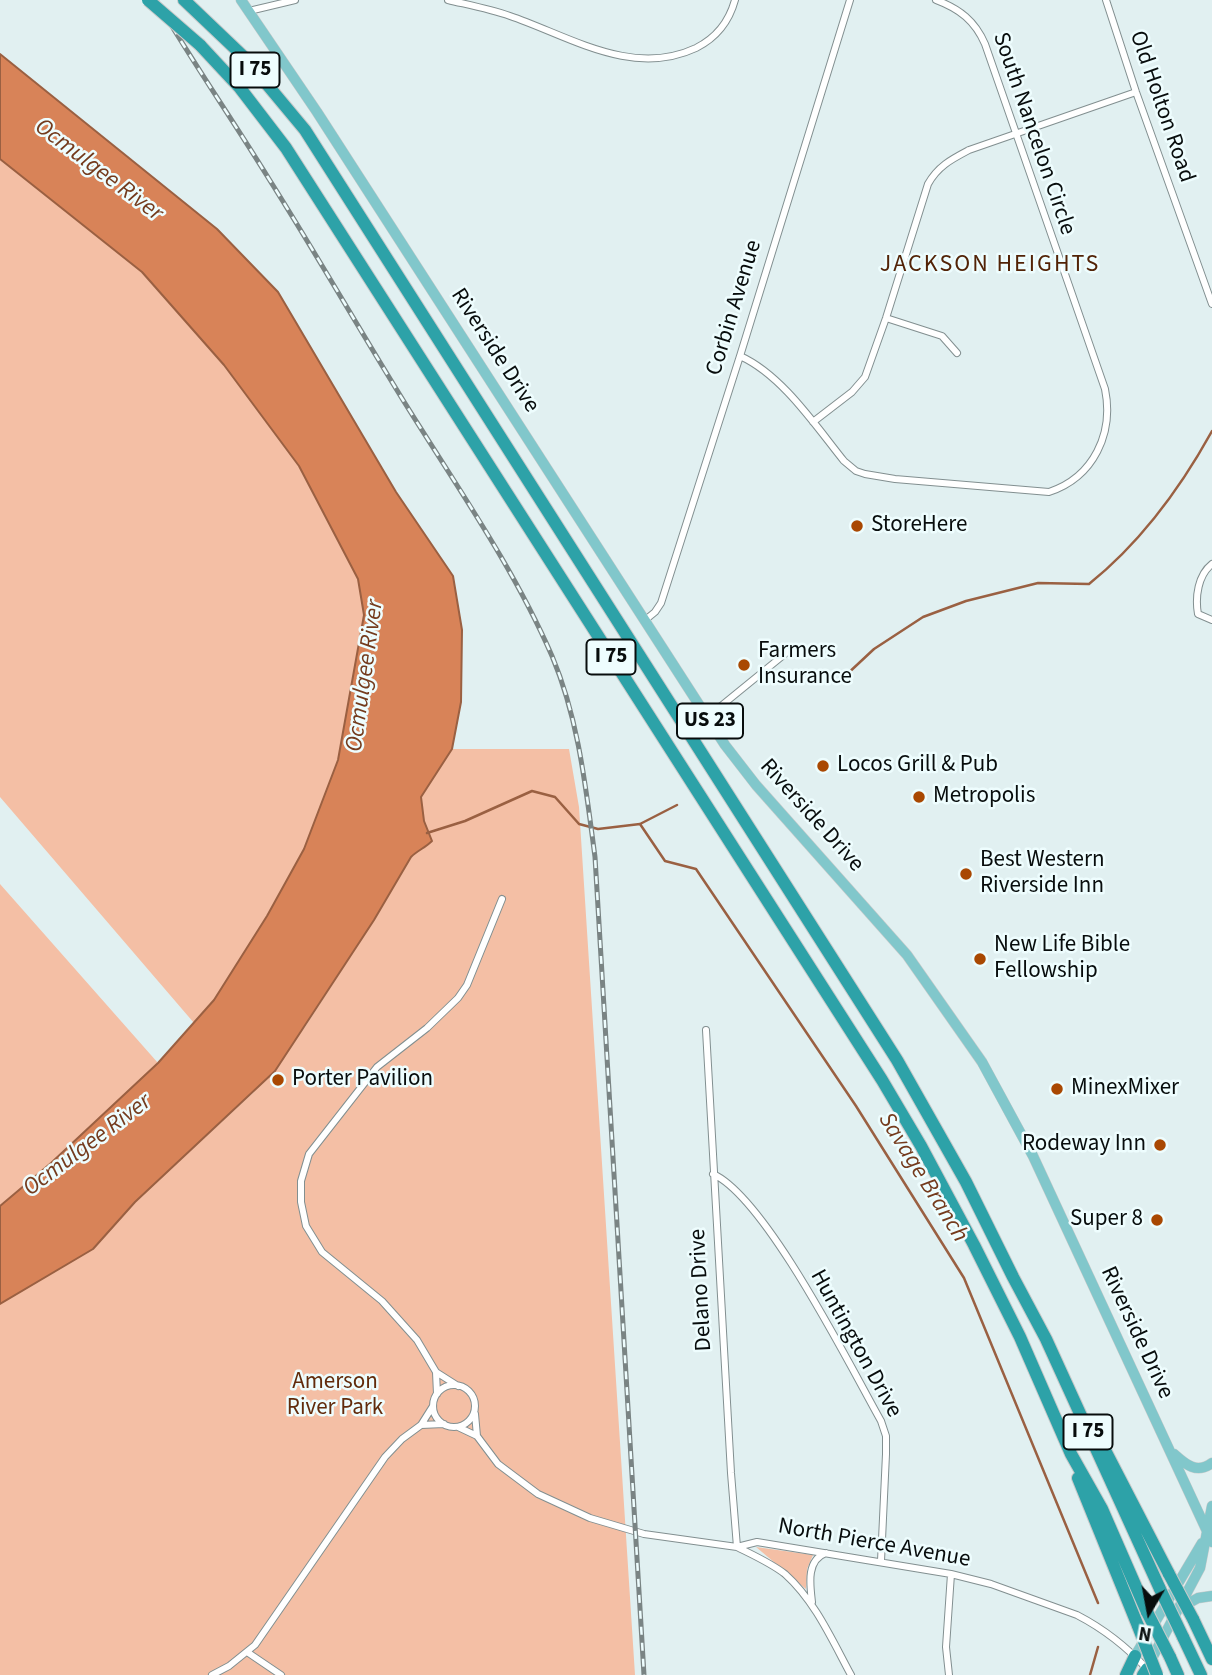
<!DOCTYPE html>
<style>
body{margin:0}
#map{position:relative;width:1212px;height:1675px;overflow:hidden;background:#e1f0f1;font-family:"Source Sans 3",sans-serif}
canvas{display:block}
.north{position:absolute;left:1114px;top:1577px;width:70px;height:70px;-webkit-text-stroke:5px #eefdfe;paint-order:stroke;rotate:190deg;font-size:19px;font-weight:700;line-height:28px;text-align:center;color:#080d0d}
.north::after{content:'';display:block;margin:auto;width:24px;height:32px;background:#080d0d;clip-path:polygon(50% 0,100% 100%,50% 72%,0 100%)}
</style>
<div id="map">
<canvas width="1212" height="1675"></canvas>
<div class="north">N</div>
</div>
<script>
const context = document.querySelector('canvas').getContext('2d');
context.lineJoin = 'round';
function paint(path, color) { context.fillStyle = color; context.fill(path, 'evenodd'); }
function stroke(path, color, width, dash) { context.strokeStyle = color; context.lineWidth = width; context.lineCap = dash ? 'butt' : 'round'; context.setLineDash(dash || []); context.stroke(path); }
function label(font, color, halo, rows, align = 'center') {
  context.font = font + ' "Source Sans 3",sans-serif'; context.lineWidth = 5; context.setLineDash([]); context.textBaseline = 'middle'; context.strokeStyle = halo; context.fillStyle = color; for (const [text, x, y, turn = 0] of rows) {
    context.save(); context.translate(x, y); context.rotate((+turn || 0) * Math.PI / 180); context.textAlign = isNaN(turn) ? turn : align; if (halo) context.strokeText(text, 0, 0); context.fillText(text, 0, 0); context.restore();
  }
}
paint(new Path2D(`
 M0,159L142,272L224,365L299,466L358,579L364,615L338,760L304,849L267,916L214,1000L194,1023L0,797Z
 M452,749H569L579,807L635,1675H0V1304L93,1249L135,1202L254,1092L305,1027L374,920L411,856L419,848L427,846L421,797Z
 M0,884L158,1063L51,1163L0,1206Z
 M756,1547L813,1555L807,1569L806,1589Z`), '#f4bfa5');
const water = new Path2D(`
 M0,54L217,229L278,292L396,492L453,576L462,630L461,702L452,749L421,797L424,821L432,841C425,848 418,850 411,857L374,920L275,1071L135,1202L93,1249L0,1304V1206L51,1163L158,1063L214,1000L267,916L304,849L338,760L364,615L358,579L299,466L224,365L142,272L0,159Z`);
paint(water, '#d88358');
stroke(water, '#9a6042', 2);
stroke(new Path2D(`
 M844,677L874,649L923,617L966,601L1038,583L1089,584C1140,543 1180,489 1212,431
 M640,824L665,861L696,869L856,1106L964,1278L1098,1603
 M427,833L465,821L532,791L555,797L579,824L598,829L640,824L677,805
 M1090,1675L1098,1647`), '#9a6042', 2.5);
const minor = new Path2D(`
 M448,0C469,5 490,9 510,16C569,36 632,78 696,48C716,38 729,22 735,0
 M1106,0L1136,92L1212,304
 M249,11L295,0
 M886,318L942,336L957,353
 M740,356C782,375 815,425 844,461L856,471L865,474L895,479L1049,492C1094,477 1114,433 1105,389L985,44C975,21 960,9 936,0
 M813,422L852,392L865,377L886,318L928,184C938,166 952,159 969,150L1136,92
 M1212,564C1198,575 1195,597 1198,614L1212,620
 M644,621L655,612L661,603L740,356L850,0
 M705,714L721,706L791,649
 M706,1030L731,1473L737,1547
 M713,1174C766,1198 850,1366 881,1421L886,1436V1454L881,1561
 M436,1372L437,1394
 M433 1406a21 21 0 1 1 42 0a21 21 0 1 1-42 0Z
 M458,1386L436,1372L417,1340L382,1301L322,1252L306,1226L301,1202V1181L309,1154L377,1067L427,1028L458,998L467,985L502,899
 M475,1414L477,1436
 M421,1425L444,1424
 M458,1427L477,1436L498,1464L538,1494L590,1518L644,1534L737,1547L757,1542L951,1574L991,1584L1077,1615C1104,1629 1126,1646 1147,1669
 M737,1547C753,1555 771,1563 785,1574C815,1601 832,1640 851,1675
 M812,1602C810,1585 806,1560 826,1553
 M247,1652L281,1675
 M212,1675L229,1666L255,1645L385,1457L402,1439L421,1425L433,1406
 M949,1675L946,1647L951,1574`);
const primary = new Path2D(`
 M241,0L317,112L725,745L756,785L907,955L982,1062L1033,1156L1212,1542
 M1174,1454C1186,1465 1197,1474 1212,1463
 M1180,1608L1198,1598L1212,1596
 M1135,1656L1202,1543
 M1150,1662L1200,1568L1212,1506`);
const motorway = new Path2D(`
 M184,0L245,58L305,130L897,1060L966,1182L1013,1277L1046,1339L1160,1589
 M200,45L240,88L286,148L882,1080L921,1146L974,1245L1020,1337L1071,1454L1102,1509L1147,1612
 M1092,1425L1169,1574
 M1078,1478L1138,1626
 M1193,1619L1212,1659
 M1183,1637L1201,1675
 M1170,1657L1178,1675
 M1126,1675L1135,1656
 M1143,1675L1147,1669`);
stroke(minor, '#828f90', 8);
stroke(primary, '#c9caca', 11);
stroke(motorway, '#c9caca', 14);
stroke(minor, '#fff', 6);
stroke(primary, '#81c7cb', 10);
stroke(motorway, '#2da2a8', 12);
const rail = new Path2D(`
 M156,0C192,61 232,119 269,179C315,252 358,327 403,400C455,484 513,566 552,656C579,720 586,790 595,857L644,1675`);
stroke(rail, '#7a8484', 5);
stroke(rail, '#eefdfe', 2.5, [8]);
const motorwayBridge = new Path2D(`
 M148,0L200,45
 M1169,1574L1193,1619
 M1160,1589L1183,1637
 M1147,1612L1170,1657
 M1138,1626L1157,1675`);
stroke(motorwayBridge, '#c9caca', 14, []);
stroke(motorwayBridge, '#2da2a8', 12);
for (const [x, y, r, color] of [
 [857,526,7,"#a94802"],
 [744,665,7,"#a94802"],
 [823,766,7,"#a94802"],
 [919,797,7,"#a94802"],
 [966,874,7,"#a94802"],
 [980,959,7,"#a94802"],
 [278,1080,7,"#a94802"],
 [1057,1089,7,"#a94802"],
 [1160,1145,7,"#a94802"],
 [1157,1220,7,"#a94802"]
]) { const dot = new Path2D(); dot.arc(x, y, r, 0, 2 * Math.PI); context.fillStyle = color; context.fill(dot); stroke(dot, '#eefdfe', 2.5); }
for (const [x, y, w] of [
 [255,70,49],
 [611,657,49],
 [710,721,66],
 [1088,1432,49]
]) { const box = new Path2D(); box.roundRect(x - w / 2, y - 17.5, w, 35, 5); context.fillStyle = '#eefdfe'; context.fill(box); stroke(box, '#080d0d', 2); }
label('bold 21px', '#080d0d', null, [
 ["I 75",255,70],
 ["I 75",611,657],
 ["US 23",710,721],
 ["I 75",1088,1432]
]);
label('23px', '#080d0d', '#eefdfe', [
 ["Old Holton Road",1161,107,71],
 ["South Nancelon Circle",1033,134,71],
 ["Corbin Avenue",735,308,-73],
 ["Riverside Drive",494,351,57],
 ["Riverside Drive",811,816,48],
 ["Delano Drive",702,1290,-93],
 ["Riverside Drive",1136,1333,65],
 ["Huntington Drive",855,1344,61],
 ["North Pierce Avenue",874,1544,10]
]);
label('23px', '#080d0d', '#eefdfe', [
 ["StoreHere",871,526],
 ["Farmers",758,652],
 ["Insurance",758,678],
 ["Locos Grill & Pub",837,766],
 ["Metropolis",933,797],
 ["Best Western",980,861],
 ["Riverside Inn",980,887],
 ["New Life Bible",994,946],
 ["Fellowship",994,972],
 ["Porter Pavilion",292,1080],
 ["MinexMixer",1071,1089],
 ["Rodeway Inn",1146,1145,"right"],
 ["Super 8",1143,1220,"right"]
], 'left');
label('23px', '#622b0b', '#eefdfe', [
 ["Amerson",335,1383],
 ["River Park",335,1409]
]);
label('italic 24px', '#743b1d', '#eefdfe', [
 ["Ocmulgee River",98,171,37],
 ["Ocmulgee River",366,676,-82],
 ["Ocmulgee River",88,1146,-37],
 ["Savage Branch",922,1178,58]
]);
context.letterSpacing = '2px';
label('24px', '#522307', '#eefdfe', [
 ["JACKSON HEIGHTS",990,266]
]);
context.letterSpacing = '0px';
</script>
